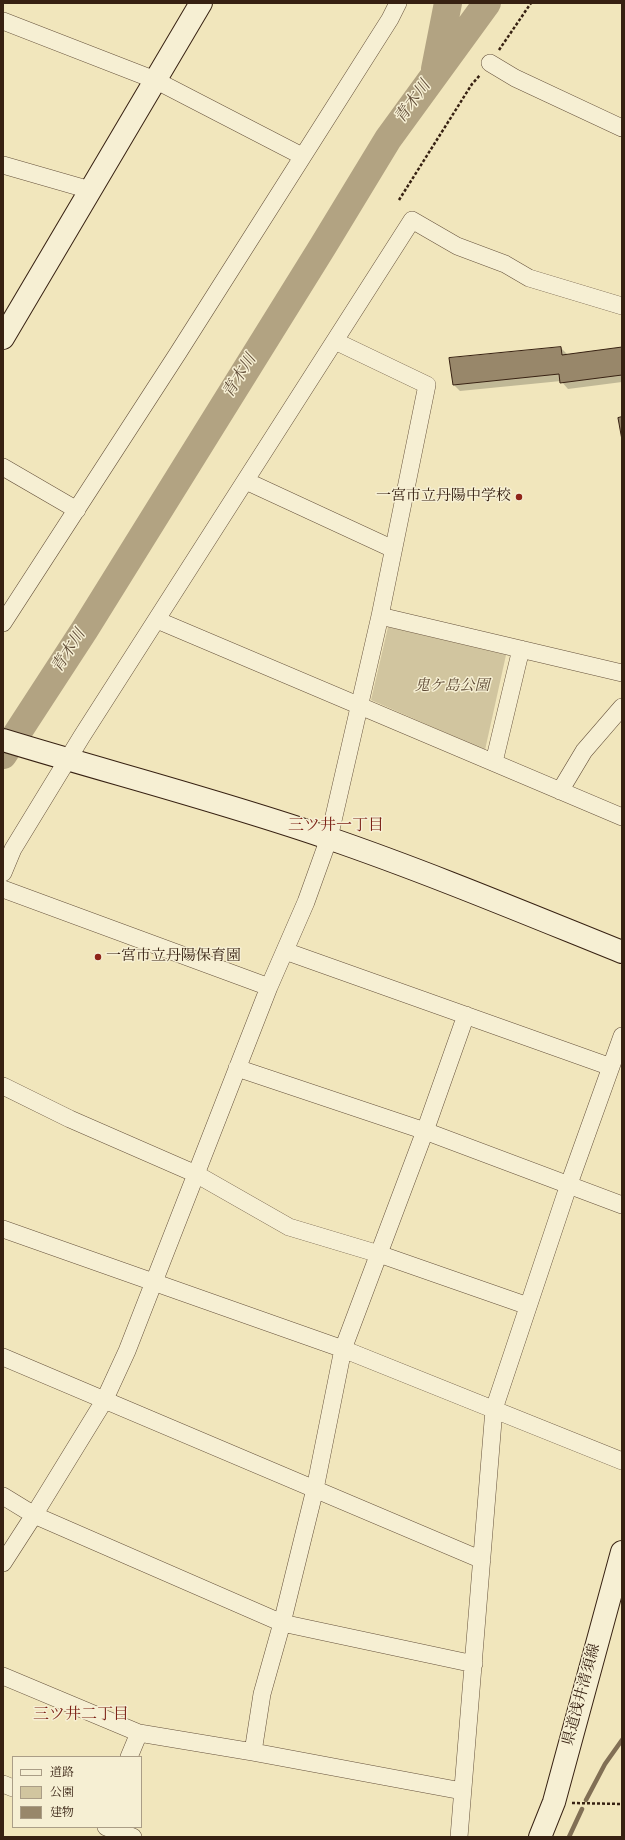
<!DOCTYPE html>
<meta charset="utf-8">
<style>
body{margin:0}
#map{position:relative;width:625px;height:1840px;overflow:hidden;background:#f1e6bc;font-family:"Sorts Mill Goudy","Noto Serif JP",serif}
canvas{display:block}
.frame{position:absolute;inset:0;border:4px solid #372112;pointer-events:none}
.legend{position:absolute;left:12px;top:1756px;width:130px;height:72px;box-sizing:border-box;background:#f6efd3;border:1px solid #aa9d86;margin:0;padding:5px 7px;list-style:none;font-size:12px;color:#372112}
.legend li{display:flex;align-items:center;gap:8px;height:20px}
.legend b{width:20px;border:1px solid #aa9d86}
</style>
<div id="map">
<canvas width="625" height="1840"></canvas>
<div class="frame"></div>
<ul class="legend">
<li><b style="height:5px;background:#f6efd3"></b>道路</li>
<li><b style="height:11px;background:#d1c59f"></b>公園</li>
<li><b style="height:11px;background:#98876a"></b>建物</li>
</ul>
</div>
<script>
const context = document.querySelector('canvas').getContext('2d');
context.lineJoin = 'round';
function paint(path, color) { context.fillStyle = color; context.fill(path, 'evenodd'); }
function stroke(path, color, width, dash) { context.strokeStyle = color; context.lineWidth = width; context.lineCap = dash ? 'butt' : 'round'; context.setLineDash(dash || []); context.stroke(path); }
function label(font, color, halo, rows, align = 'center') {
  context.font = font + ' "Sorts Mill Goudy","Noto Serif JP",serif'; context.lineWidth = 3; context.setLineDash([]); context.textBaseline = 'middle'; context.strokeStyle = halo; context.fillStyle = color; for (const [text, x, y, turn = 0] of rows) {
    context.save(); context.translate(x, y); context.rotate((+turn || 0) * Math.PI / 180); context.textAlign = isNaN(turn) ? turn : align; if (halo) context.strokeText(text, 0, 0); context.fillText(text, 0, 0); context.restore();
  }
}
paint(new Path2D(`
 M388,627L506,655L485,750L371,700Z`), '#d1c59f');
paint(new Path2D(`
 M561,348L568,355L622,348V382L568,389L561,381L460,391L454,385Z`), '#0003');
stroke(new Path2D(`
 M586,1800L605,1764L622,1740
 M569,1837L582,1809`), '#816f55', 4.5);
stroke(new Path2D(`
 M435,69L448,3
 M3,755L85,629L323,246L388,139L487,3`), '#b2a382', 28);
const building = new Path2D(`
 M561,347L562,355L622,347V375L560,383L559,374L453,385L449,358Z
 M622,417V440L618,418Z`);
paint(building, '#98876a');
stroke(building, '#372112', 1);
const street = new Path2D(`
 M3,21L155,80L302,156
 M490,63L515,78L622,128
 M3,165L90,190
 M3,467L77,510
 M246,481L393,549
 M380,616L622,673
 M157,620L622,817
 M3,623L178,353L390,19L398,3
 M494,762L521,649
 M560,791L584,751L622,707
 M3,873L13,849L82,736L412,220L457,246L505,264L529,278L622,306
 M3,889L269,987
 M285,951L611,1067
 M237,1068L425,1131L622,1205
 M3,1086L70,1119L196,1174L289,1227L379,1254L528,1306
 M3,1229L343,1349L622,1461
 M3,1357L482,1560
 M3,1496L34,1515L282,1623L474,1664
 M3,1563L34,1515L104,1401L127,1351L269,987L306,902L329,838L380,616L427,385L335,341
 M3,1676L139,1733L253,1752L462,1791
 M253,1752L262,1694L282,1623L315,1489L343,1349L425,1131L466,1015
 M129,1757L139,1733
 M3,1784L13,1788
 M106,1827L133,1837
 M459,1837L494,1409L569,1184L622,1036`);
const secondary = new Path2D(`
 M3,338L201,3
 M3,740C111,773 221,801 328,838C427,872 525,913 622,952
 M540,1837L554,1802L622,1552`);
stroke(street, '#66523c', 18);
stroke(secondary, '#372112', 24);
stroke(new Path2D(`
 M499,50L531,3
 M399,200L472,84L480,75
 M572,1803L622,1804`), '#372112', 2.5, [3, 2]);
stroke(street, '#f6efd3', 17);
stroke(secondary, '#f6efd3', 22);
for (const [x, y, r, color] of [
 [519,497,4,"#8f2418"],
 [98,957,4,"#8f2418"]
]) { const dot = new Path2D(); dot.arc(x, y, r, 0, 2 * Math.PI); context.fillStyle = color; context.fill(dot); stroke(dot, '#f6efd3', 1.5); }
label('15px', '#372112', '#f6efd3', [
 ["一宮市立丹陽中学校",511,497],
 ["一宮市立丹陽保育園",106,957,"left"]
], 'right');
label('italic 15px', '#5e4a35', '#f6efd3', [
 ["鬼ケ島公園",452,687]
]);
label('15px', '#372112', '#f6efd3', [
 ["県道浅井清須線",583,1695,-75]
]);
label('italic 16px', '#624e39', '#f6efd3', [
 ["青木川",414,103,-54],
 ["青木川",241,377,-58],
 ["青木川",70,652,-57]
]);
label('16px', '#7a1f14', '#f6efd3', [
 ["三ツ井一丁目",336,827],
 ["三ツ井二丁目",81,1716]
]);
</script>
